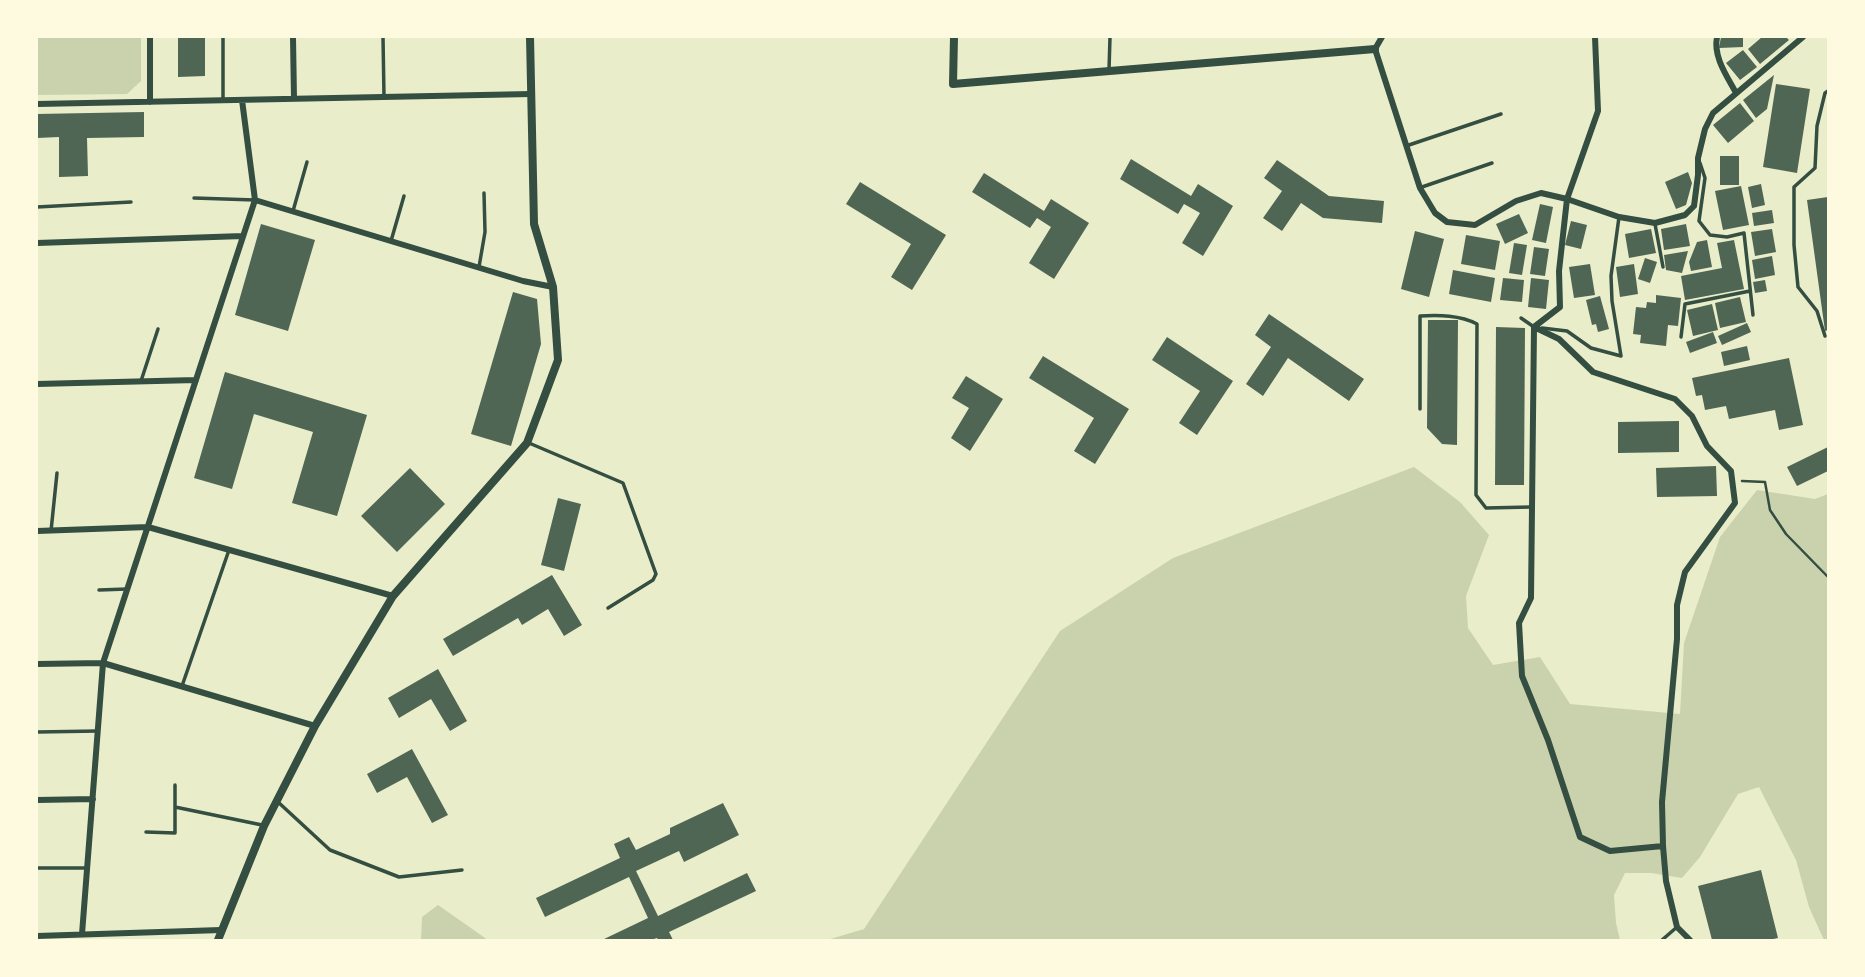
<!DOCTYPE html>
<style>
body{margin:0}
#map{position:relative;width:1865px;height:977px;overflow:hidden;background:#e9edc9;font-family:Lora,serif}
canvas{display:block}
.frame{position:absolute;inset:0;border:38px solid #fefae0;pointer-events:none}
</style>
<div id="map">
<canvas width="1865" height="977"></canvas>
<div class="frame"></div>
</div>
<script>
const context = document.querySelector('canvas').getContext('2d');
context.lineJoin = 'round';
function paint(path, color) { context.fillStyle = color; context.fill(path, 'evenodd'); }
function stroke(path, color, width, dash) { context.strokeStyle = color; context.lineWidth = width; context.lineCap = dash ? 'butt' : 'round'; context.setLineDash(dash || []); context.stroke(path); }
paint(new Path2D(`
 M37,37H141V81L127,94L37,95Z
 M1414,467L1460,502L1489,535L1466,596L1468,628L1493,665L1540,657L1570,704L1680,714L1684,643L1720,537L1757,490L1815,499L1828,494V940H1824L1809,907L1796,860L1759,787L1738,794L1700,857L1682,878L1651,873H1625L1614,895L1616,923L1620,940H827L864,929L1060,631L1173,558Z
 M438,905L488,940H421L422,917Z`), '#cad2ad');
paint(new Path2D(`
 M178,37H205V76L178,77Z
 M1721,37H1743V47L1719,48Z
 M1762,37H1786L1789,40L1760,64L1748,49Z
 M1743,50L1757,67L1740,80L1726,63Z
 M1774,75L1767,109L1756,118L1743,100Z
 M1776,84L1810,89L1797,173L1763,167Z
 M1740,103L1754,121L1728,143L1713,125Z
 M144,112V137L87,138L88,176L59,177V137L37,138V114Z
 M1720,156H1739V185H1720Z
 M1131,159L1191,196L1198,184L1233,206L1203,256L1182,243L1200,213L1184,204L1178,214L1120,179Z
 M1277,160L1329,196L1384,201L1382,223L1323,218L1301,203L1282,231L1263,218L1282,191L1264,178Z
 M1688,172L1692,183L1686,205L1676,209L1665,182Z
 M984,173L1044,211L1051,199L1089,223L1054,279L1029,263L1051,227L1037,218L1030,228L972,192Z
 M860,182L946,235L912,290L891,277L911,244L846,204Z
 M1761,184L1765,205L1752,208L1748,187Z
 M1741,186L1749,225L1723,230L1715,191Z
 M1828,197V330L1825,331L1807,200Z
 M1540,204L1553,207L1546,243L1532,240Z
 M1772,210L1774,223L1754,226L1752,213Z
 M1519,214L1528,233L1505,244L1496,224Z
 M1571,221L1587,225L1581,249L1565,245Z
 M261,224L315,240L288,331L235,315Z
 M1686,224L1690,246L1664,250L1661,229Z
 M1651,229L1656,253L1629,258L1625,234Z
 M1772,229L1776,252L1755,256L1751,232Z
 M1415,231L1444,239L1429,297L1401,289Z
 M1466,235L1500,241L1495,270L1461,264Z
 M1707,240L1712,267L1691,271L1689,262L1697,242Z
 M1734,240L1744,289L1685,300L1681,276L1722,268L1717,243Z
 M1514,243L1527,245L1522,275L1509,273Z
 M1534,247L1549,249L1545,276L1530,274Z
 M1688,251L1682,273L1666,270L1664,255Z
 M1772,256L1775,275L1755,279L1752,260Z
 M1645,258L1657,262L1650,283L1638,279Z
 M1590,264L1595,295L1574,298L1569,267Z
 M1634,264L1638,294L1620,297L1616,267Z
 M1453,270L1495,278L1491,302L1449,294Z
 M1503,278L1524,280L1522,302L1500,300Z
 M1531,278L1549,280L1546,309L1528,307Z
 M1765,280L1767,291L1755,293L1753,282Z
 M513,292L537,299L541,344L511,446L471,434Z
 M1656,295L1681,298L1678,326L1668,325L1666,346L1640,343L1641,335L1633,334L1636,307L1646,308L1647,302L1656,303Z
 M1600,296L1609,329L1598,332L1596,324L1592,325L1586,300Z
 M1740,297L1746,322L1720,328L1715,303Z
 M1712,304L1718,330L1693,336L1687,310Z
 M1269,314L1364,379L1349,401L1288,358L1263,396L1246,384L1271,347L1255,335Z
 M1428,320H1458L1457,445L1442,444L1427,428Z
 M1747,323L1751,332L1722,345L1718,336Z
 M1496,327L1525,328L1524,485H1495Z
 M1713,332L1717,343L1690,353L1686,342Z
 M1167,337L1233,381L1197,435L1179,423L1200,391L1152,360Z
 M1747,346L1750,360L1724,366L1721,352Z
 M1043,356L1129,409L1095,464L1074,451L1094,418L1029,378Z
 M1789,358L1803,425L1779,430L1775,410L1729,419L1726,406L1705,410L1702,395L1696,396L1692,378Z
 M225,372L367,415L337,516L292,503L313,432L254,414L232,489L194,478Z
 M966,376L1003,399L970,451L951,438L969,408L952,398Z
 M1679,421V452L1618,453V422Z
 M1828,447V471L1797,486L1787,467Z
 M1716,466L1717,496L1657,497L1656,468Z
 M410,468L445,504L397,552L361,516Z
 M558,498L581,504L564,571L541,565Z
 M552,575L582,625L564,636L548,609L522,625L518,618L453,656L443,639Z
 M438,669L467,721L450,731L431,699L399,718L388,698Z
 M412,749L448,815L432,823L407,777L377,793L367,774Z
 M723,803L739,835L684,862L679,851L636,871L658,916L747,873L756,891L669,932L673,940H658L657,938L651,940H602L648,918L629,877L545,917L536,898L620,858L614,844L629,837L636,850L670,834V828Z
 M1761,870L1778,938L1769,940H1712L1698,886Z`), '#4f6655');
stroke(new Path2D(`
 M1742,481L1765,482L1770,510L1786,534L1828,577`), '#344e41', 2.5);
stroke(new Path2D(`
 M223,37V100
 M383,37L384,97
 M1109,70L1110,37
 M1406,146L1501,114
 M1700,163L1705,178L1699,221L1710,235L1727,237L1744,233L1753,315
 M1422,187L1492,163
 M194,198L255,200
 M37,207L131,202
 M293,211L307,162
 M1655,224L1663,267
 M391,241L404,196
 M479,267L485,232L484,193
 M1521,318L1534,327
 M1542,328L1567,331L1591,348L1621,356L1612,301L1611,276L1619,217
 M1825,336L1817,311L1798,287L1794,245V187L1815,168L1817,126L1825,93L1828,91
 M1681,337L1685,304L1750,291
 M141,381L158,329
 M1420,409V316C1439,315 1460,315 1477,324L1476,495L1486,508L1531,507
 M529,443L623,483L656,574L653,580L608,608
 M51,531L57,473
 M99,590L127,589
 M182,686L229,550
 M37,732L98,731
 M278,802L330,850L399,877L462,870
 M175,807L262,825
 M146,832L175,833V785
 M37,868H87
 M1662,940L1677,927`), '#344e41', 3.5);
stroke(new Path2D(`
 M150,37V102
 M293,37L294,99
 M1382,37L1375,49L1420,188L1435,213L1447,222L1475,225L1516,201L1541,193L1567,199L1619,217L1655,223L1685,215L1694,206L1698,175V158L1705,129L1713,113L1803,37
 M1595,37L1598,111L1567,199L1559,271L1560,307L1534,327L1531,598L1519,623L1522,676L1548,740L1580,837L1610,851L1663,846L1666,881L1677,927L1690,940
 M1717,37C1713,57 1727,76 1736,93
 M37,104L531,94
 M255,200L523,281L553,287
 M37,243L243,236
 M1534,327L1559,339L1593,372L1675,399L1692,416L1707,446L1731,471L1735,503L1685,572L1677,605V639L1662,802L1663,846
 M37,384L196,380
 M37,531L148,527L393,596
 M37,664L103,663L315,726
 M37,800L93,799
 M82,934L103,663L255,200L242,100
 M37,936L221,930`), '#344e41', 6);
stroke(new Path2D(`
 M954,37L953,84L1375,49
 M218,940L264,826L315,726L393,596L527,443L558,360L553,287L534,224L530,37`), '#344e41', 8);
</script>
